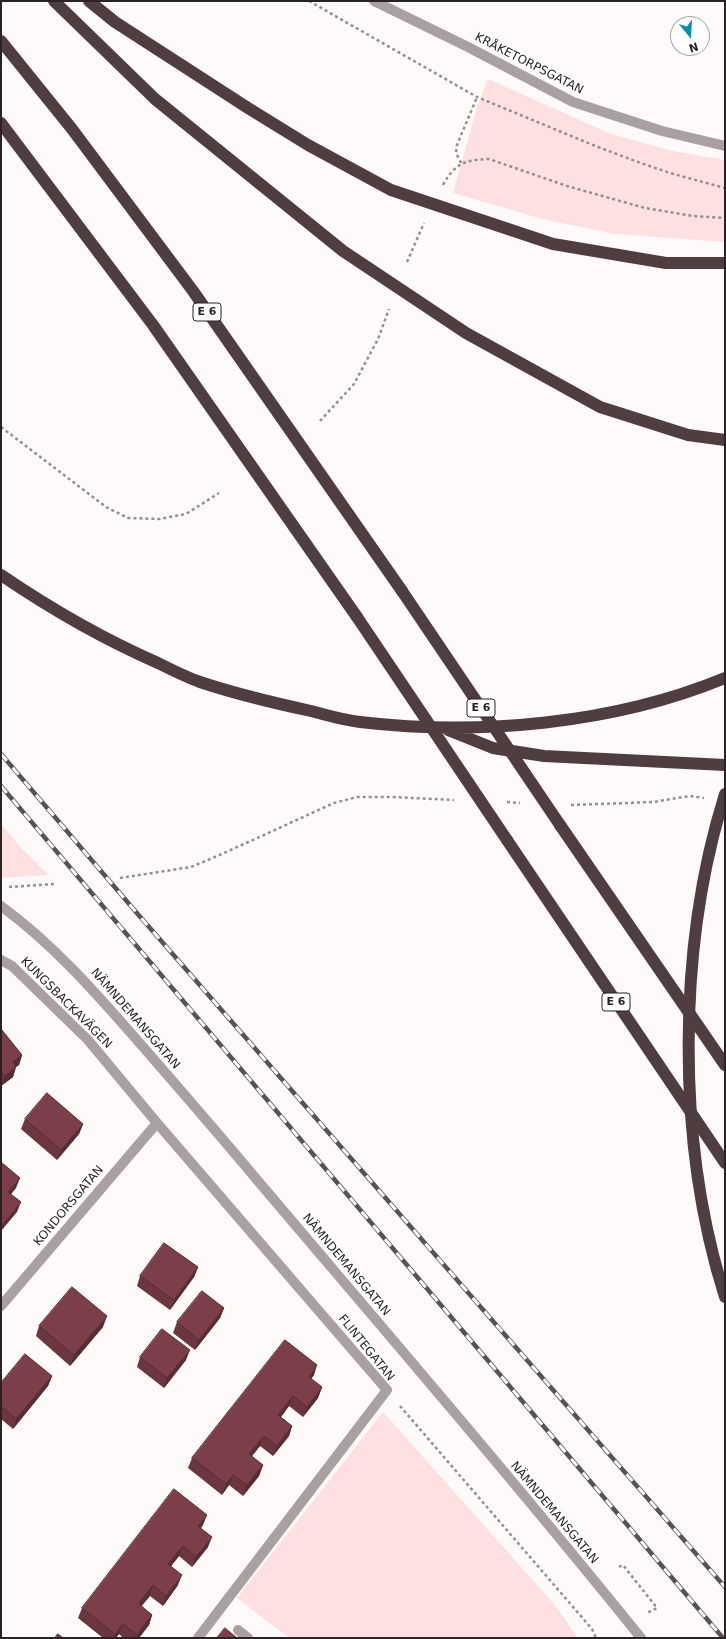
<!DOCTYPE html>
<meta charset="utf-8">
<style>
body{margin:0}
#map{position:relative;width:726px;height:1639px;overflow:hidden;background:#fffafa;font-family:"DejaVu Sans",sans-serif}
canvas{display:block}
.frame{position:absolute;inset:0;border:2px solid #2a2223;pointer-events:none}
.north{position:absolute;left:670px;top:16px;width:40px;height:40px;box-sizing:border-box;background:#fff;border:1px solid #aaa7a7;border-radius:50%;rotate:162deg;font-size:11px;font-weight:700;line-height:16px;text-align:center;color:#2a2223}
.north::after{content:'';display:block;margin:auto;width:14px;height:18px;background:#0b8ead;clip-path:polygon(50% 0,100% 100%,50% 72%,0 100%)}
</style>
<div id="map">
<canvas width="726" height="1639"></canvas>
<div class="frame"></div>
<div class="north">N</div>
</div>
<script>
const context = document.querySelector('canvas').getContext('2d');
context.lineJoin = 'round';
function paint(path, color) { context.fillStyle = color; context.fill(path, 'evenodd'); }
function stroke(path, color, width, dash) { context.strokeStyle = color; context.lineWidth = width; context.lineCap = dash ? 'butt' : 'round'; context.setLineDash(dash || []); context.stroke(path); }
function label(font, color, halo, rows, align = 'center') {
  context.font = font + ' "DejaVu Sans",sans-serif'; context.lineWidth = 4; context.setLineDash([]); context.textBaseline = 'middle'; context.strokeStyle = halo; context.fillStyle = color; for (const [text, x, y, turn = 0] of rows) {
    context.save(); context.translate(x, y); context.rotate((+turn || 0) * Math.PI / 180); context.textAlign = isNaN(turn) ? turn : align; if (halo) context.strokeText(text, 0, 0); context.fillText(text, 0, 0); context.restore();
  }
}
paint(new Path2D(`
 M488,79L611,134L673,151L725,160V242L615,234L542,219L453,193L477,107Z
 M1,824L24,851L48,875L1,878Z
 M383,1412L555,1605L578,1638H289L237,1598Z`), '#fee0e3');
stroke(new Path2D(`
 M309,1L477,97L593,145L635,161L670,173L725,188
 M461,163L456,153L457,145L477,97
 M443,185C455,163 465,160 489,159L567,186L645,208L693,216L725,218
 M407,262L424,223
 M320,421L354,384L378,339L389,309
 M1,427L106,507L128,518L159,519L186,514L219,493
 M507,802L520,803
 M571,805L653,802L690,796L704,798
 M120,878L191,867L222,854L334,803L357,797H392L454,800
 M9,887L54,884
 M400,1406L592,1629L596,1638
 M619,1567L623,1565L657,1608L647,1613`), '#948e8e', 2.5, [3, 3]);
stroke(new Path2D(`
 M374,1L468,47L573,102L662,131L725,146
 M238,1630L248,1638`), '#aaa0a1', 10);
stroke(new Path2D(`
 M1,960L12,966L88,1040L157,1123L387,1390L198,1638
 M1,1306L157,1123`), '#aaa0a1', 10);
stroke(new Path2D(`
 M1,906C53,944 95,992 137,1040C177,1086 218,1133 258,1181C386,1332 516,1483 641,1638`), '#aaa0a1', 10);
stroke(new Path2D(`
 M54,1L155,99L343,251L466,333L600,407L688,435L725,440
 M89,1L115,22L248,108L308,145L391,190L553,244L666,263H725
 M1,41L72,129L193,291L402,591
 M1,123L153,325L357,617
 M1,575C51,609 103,639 158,663C172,670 186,677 200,682C236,694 274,703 311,711C327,715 343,720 360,722C479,736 614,724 725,678
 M448,730L493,748L544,756L725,765
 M560,825L725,1065
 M507,840L725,1163`), '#503d3f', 12);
const rail = new Path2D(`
 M1,754L136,912L725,1587
 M1,786L723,1638`);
stroke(rail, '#595253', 4.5);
stroke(rail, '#fff', 3, [9]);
stroke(new Path2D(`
 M402,591L560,825
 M357,617L507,840
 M725,794C677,947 676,1143 725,1297`), '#503d3f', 12);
paint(new Path2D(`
 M1,1029L22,1055L19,1065L16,1067L13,1077L1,1086Z
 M25,1119L83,1124L79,1134L57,1160L21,1129Z
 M198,1267L194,1277L170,1310L137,1286L140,1276Z
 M224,1308L220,1318L195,1350L173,1333L177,1322Z
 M39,1326L103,1327L70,1366L36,1336Z
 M140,1357L186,1360L164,1388L137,1367Z
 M314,1375L311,1379L322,1387L318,1398L303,1417L289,1406L281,1417L292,1426L289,1436L273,1456L260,1446L251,1457L263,1465L259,1476L243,1496L229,1485L222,1495L188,1468L192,1458Z
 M52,1376L48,1386L13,1429L1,1419V1383Z
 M203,1525L201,1528L208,1547L192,1567L179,1556L171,1566L178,1585L163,1606L150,1596L141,1606L152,1615L149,1625L139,1638H123L119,1634L116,1638H103L78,1618L82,1608Z`), '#6b363f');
paint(new Path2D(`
 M22,1055L19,1065L16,1067L13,1077L1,1086L5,1076L13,1062Z
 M83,1124L79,1134L57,1160L61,1150Z
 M20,1178L16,1188L5,1202L8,1192Z
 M21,1202L17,1212L1,1231V1226Z
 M198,1267L194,1277L170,1310L174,1300Z
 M224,1308L220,1318L195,1350L199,1340Z
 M107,1316L103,1327L70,1366L74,1355Z
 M190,1350L186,1360L164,1388L167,1378Z
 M317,1365L314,1375L305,1387L309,1377Z
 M52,1376L48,1386L13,1429L16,1419Z
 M322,1387L318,1398L303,1417L307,1407Z
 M293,1396L289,1406L275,1425L278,1415Z
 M292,1426L289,1436L273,1456L277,1446Z
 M264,1436L260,1446L245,1465L249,1454Z
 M263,1465L259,1476L243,1496L247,1485Z
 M233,1475L229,1485L222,1495L226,1484Z
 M207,1515L203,1525L194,1536L198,1526Z
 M212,1537L208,1547L192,1567L196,1557Z
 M183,1546L179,1556L165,1574L168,1564Z
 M182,1575L178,1585L163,1606L166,1596Z
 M153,1585L150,1596L135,1614L139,1604Z
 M152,1615L149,1625L139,1638H136L137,1635Z
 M123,1624L119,1634L116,1638H114L115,1634Z`), '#572c33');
const building = new Path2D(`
 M1,1029L22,1055L13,1062L16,1067L5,1076L1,1072Z
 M47,1093L83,1124L61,1150L25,1119Z
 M1,1162L20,1178L8,1192L21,1202L1,1226Z
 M164,1243L198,1267L174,1300L140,1276Z
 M72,1287L107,1316L74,1355L39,1326Z
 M202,1291L224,1308L199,1340L177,1322Z
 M162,1329L190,1350L167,1378L140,1357Z
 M285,1340L317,1365L309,1377L322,1387L307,1407L293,1396L282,1410L278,1415L292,1426L277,1446L264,1436L249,1454L263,1465L247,1485L233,1475L226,1484L192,1458Z
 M25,1354L52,1376L16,1419L1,1406V1383Z
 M174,1489L207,1515L198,1526L212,1537L196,1557L183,1546L168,1564L182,1575L166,1596L153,1585L142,1599L139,1604L152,1615L137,1635L123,1624L115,1634L82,1608Z
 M225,1628L237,1638H217Z
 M58,1634L63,1638H55Z`);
paint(building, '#7c3f49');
stroke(building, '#572c33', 1);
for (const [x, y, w] of [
 [207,312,28],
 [481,708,28],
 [616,1002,28]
]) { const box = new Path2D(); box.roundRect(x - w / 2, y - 9, w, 18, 3); context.fillStyle = '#fff'; context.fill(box); stroke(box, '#2a2223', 1); }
label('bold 11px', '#2a2223', null, [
 ["E 6",207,312],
 ["E 6",481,708],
 ["E 6",616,1002]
]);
label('12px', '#2a2223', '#fff', [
 ["KRÅKETORPSGATAN",529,64,27],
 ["KUNGSBACKAVÄGEN",66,1003,45],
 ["NÄMNDEMANSGATAN",135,1019,49],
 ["KONDORSGATAN",69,1206,-50],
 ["NÄMNDEMANSGATAN",346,1265,50],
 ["FLINTEGATAN",366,1348,51],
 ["NÄMNDEMANSGATAN",554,1513,50]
]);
</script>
